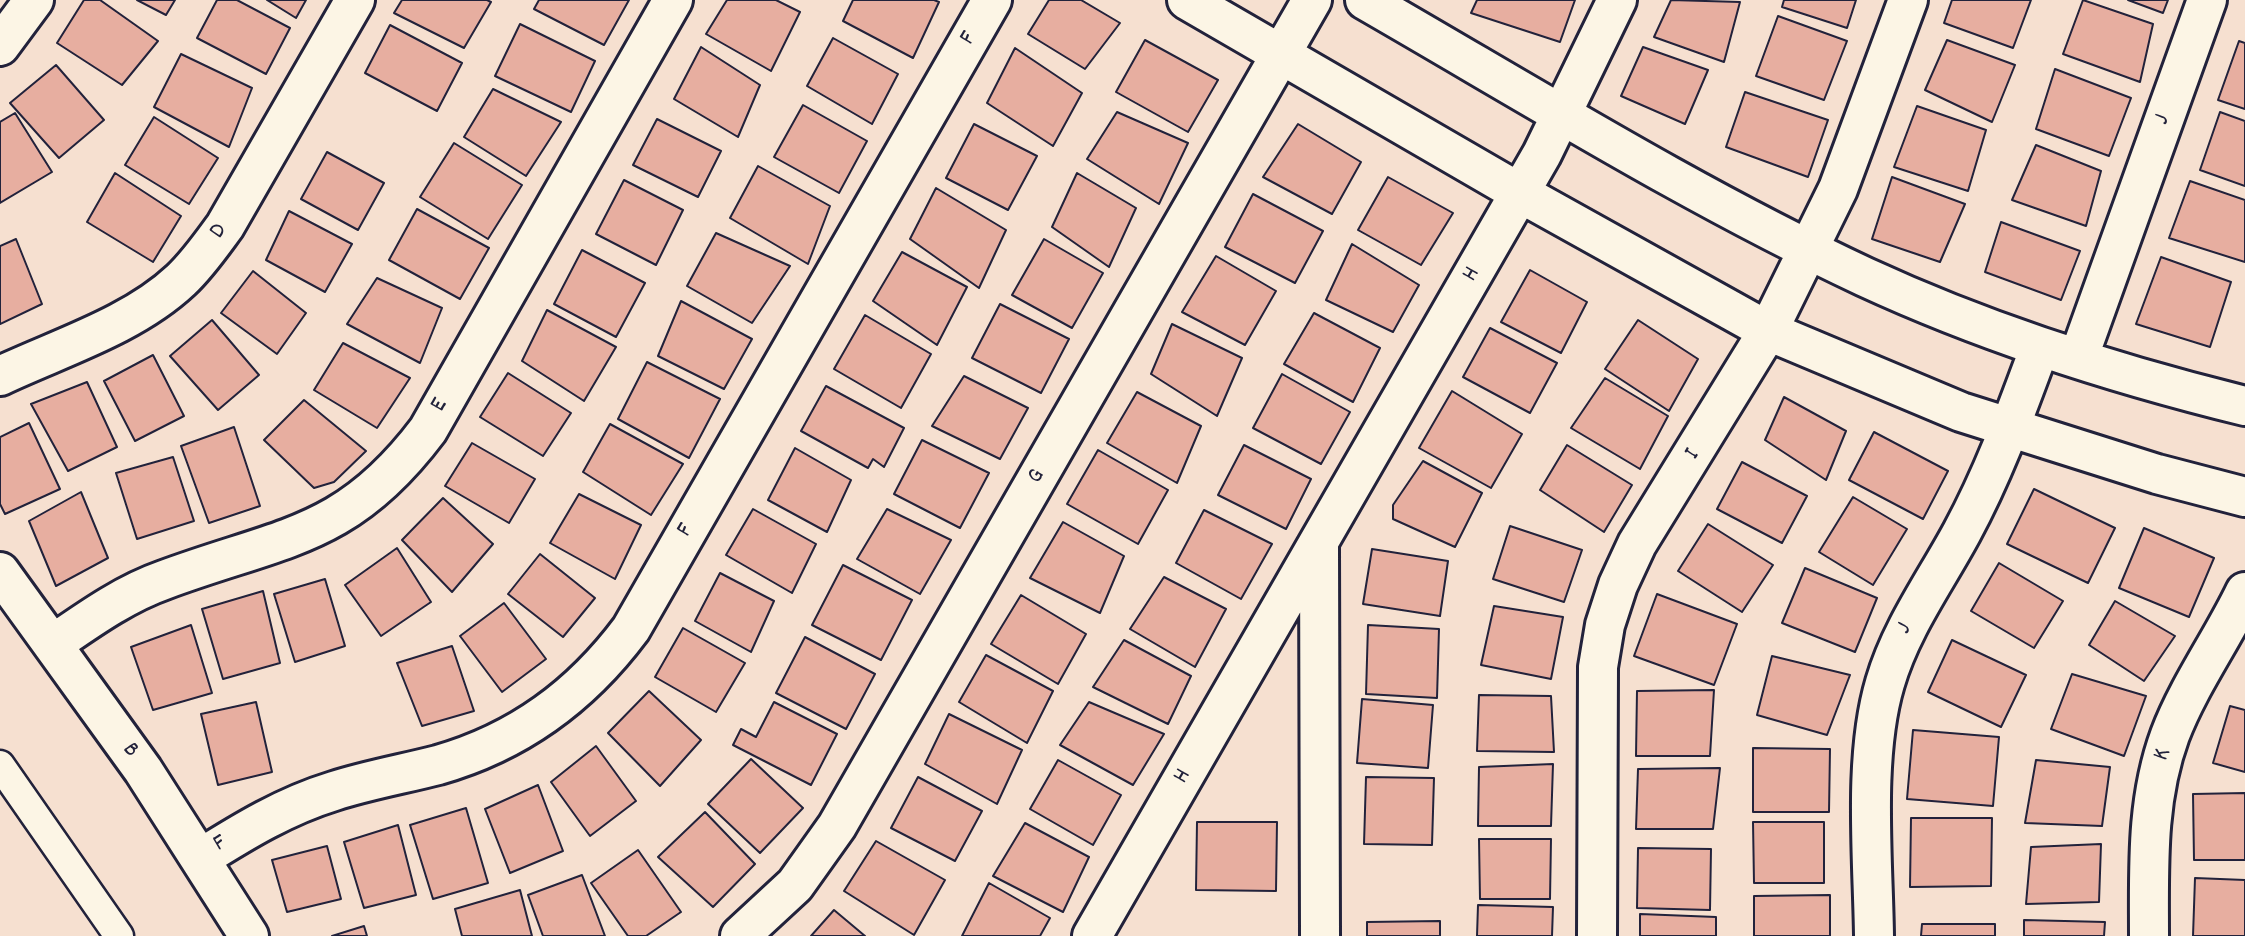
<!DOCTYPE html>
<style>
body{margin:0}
canvas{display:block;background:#f6e0d0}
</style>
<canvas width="2245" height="936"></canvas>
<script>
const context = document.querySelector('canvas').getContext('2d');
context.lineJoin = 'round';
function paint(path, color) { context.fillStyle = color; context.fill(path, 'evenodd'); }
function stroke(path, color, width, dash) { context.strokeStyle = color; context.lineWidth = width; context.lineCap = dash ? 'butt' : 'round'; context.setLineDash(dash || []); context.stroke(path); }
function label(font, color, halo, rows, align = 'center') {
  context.font = font + ' Dekko,sans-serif'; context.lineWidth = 6; context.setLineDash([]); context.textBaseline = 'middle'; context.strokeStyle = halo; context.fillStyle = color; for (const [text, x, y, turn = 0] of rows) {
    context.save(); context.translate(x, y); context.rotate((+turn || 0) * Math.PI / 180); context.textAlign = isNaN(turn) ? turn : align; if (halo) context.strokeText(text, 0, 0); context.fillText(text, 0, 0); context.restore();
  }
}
const building = new Path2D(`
 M84,0H100L158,41L122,85L57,43Z
 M137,0H175L166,15Z
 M217,0H237L290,28L266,74L197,38Z
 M267,0H306L296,18Z
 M402,0H487L491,2L464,48L394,13Z
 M539,0H629L604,45L534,9Z
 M727,0H776L800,12L771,71L706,34Z
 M853,0H934L939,2L913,58L843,21Z
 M1049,0H1081L1120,23L1085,69L1028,34Z
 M1477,0H1575L1560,42L1471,13Z
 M1671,0L1740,2L1724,62L1654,37Z
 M1784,0H1856L1847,28L1782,7Z
 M1952,0H2031L2013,48L1944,23Z
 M2083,0L2153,24L2140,82L2063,54Z
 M2128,0H2168L2163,13Z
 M1778,16L1847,41L1824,100L1756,76Z
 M520,24L595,61L571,112L495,76Z
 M390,25L462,63L437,111L365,73Z
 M833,38L898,74L872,124L807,86Z
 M1145,40L1218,80L1188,132L1116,92Z
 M1947,40L2015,65L1992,122L1925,90Z
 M2239,41L2245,43V109L2218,100Z
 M701,47L760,85L738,137L674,99Z
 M1643,47L1708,70L1685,124L1621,96Z
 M1015,48L1082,93L1053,146L987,103Z
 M181,54L252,88L229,147L154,107Z
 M56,65L104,120L59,158L10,103Z
 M2055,69L2131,98L2109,156L2036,129Z
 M493,89L561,122L526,176L464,137Z
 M1745,92L1828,120L1808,177L1726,147Z
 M803,105L867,141L839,193L774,157Z
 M1917,106L1986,130L1968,191L1894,167Z
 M1117,112L1188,143L1159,204L1087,159Z
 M2220,112L2245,121V186L2200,170Z
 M15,113L52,172L0,203V122Z
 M154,117L218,158L189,204L125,165Z
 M657,119L721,151L698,197L633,165Z
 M974,124L1037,156L1008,210L946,178Z
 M1298,124L1361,162L1332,214L1263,177Z
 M454,143L522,185L488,239L420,197Z
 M2036,145L2101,171L2086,226L2012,200Z
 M327,152L384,183L358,230L301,199Z
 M758,166L830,206L808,264L730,218Z
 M115,173L181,216L153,262L87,222Z
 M1077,173L1136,208L1109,267L1052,227Z
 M1388,177L1453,213L1421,265L1358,230Z
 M1892,177L1965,204L1940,262L1872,239Z
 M624,180L683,210L656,265L596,234Z
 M2190,181L2245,200V262L2169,238Z
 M936,188L1006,230L979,288L910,239Z
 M1253,194L1323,231L1295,283L1225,247Z
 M417,209L489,248L460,299L389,260Z
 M289,211L352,244L325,292L266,260Z
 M2001,222L2080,251L2061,300L1985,272Z
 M716,233L790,266L752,323L687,286Z
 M16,239L42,304L0,324V246Z
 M1044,239L1103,273L1072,328L1012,295Z
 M1352,244L1419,285L1393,332L1326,300Z
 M582,250L645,283L616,337L554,304Z
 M902,252L967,287L937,345L873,301Z
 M1216,256L1276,291L1245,345L1182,312Z
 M2161,257L2231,282L2210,347L2136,324Z
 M1530,270L1587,302L1561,353L1501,322Z
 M253,271L306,313L277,354L221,313Z
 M377,278L442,308L420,363L347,324Z
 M681,301L752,339L724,389L658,356Z
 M1000,304L1069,339L1041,393L972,358Z
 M547,310L616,347L584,401L522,361Z
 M1314,313L1380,348L1353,402L1284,364Z
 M865,315L931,354L901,408L834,369Z
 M212,320L259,375L218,410L170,356Z
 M1638,320L1698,359L1669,411L1605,369Z
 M1172,324L1242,358L1217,416L1151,374Z
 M1490,328L1557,363L1530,413L1463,377Z
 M343,343L410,378L377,428L314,390Z
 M153,355L184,416L135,441L104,381Z
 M647,362L720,399L689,458L618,419Z
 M508,373L571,413L543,456L480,417Z
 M1282,374L1350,412L1321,464L1253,428Z
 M964,376L1028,408L1000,459L932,426Z
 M1605,378L1668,416L1640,469L1571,428Z
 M87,382L117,447L68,471L31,404Z
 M826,386L904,428L884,467L873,459L868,468L801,431Z
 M1452,391L1522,434L1491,488L1419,448Z
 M1137,392L1201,426L1177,483L1107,443Z
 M1784,397L1846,431L1826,480L1765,440Z
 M304,400L366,451L334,482L314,488L264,440Z
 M29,423L60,489L5,514L0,504V437Z
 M610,424L683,464L651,515L583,472Z
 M234,427L260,506L209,523L181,446Z
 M1874,432L1948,471L1923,519L1849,480Z
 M922,440L989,473L960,528L894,494Z
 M472,443L535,479L509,523L445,486Z
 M1244,445L1311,479L1286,529L1218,495Z
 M1567,445L1632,485L1604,532L1540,490Z
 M795,448L851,480L827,532L768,500Z
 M1098,450L1168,490L1138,544L1067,504Z
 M173,457L194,521L137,539L116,473Z
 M1423,461L1482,493L1455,547L1393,519V505Z
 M1742,462L1807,496L1782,543L1717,509Z
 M2034,489L2115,528L2088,583L2007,544Z
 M81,492L108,558L56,586L29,521Z
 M579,494L641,525L615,579L550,543Z
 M1853,497L1907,529L1873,585L1819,552Z
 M443,498L493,544L452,592L402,540Z
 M753,509L816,544L792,593L726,555Z
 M887,509L951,540L920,594L857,559Z
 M1204,510L1272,544L1241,599L1176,563Z
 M1063,522L1124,556L1100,613L1030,578Z
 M1708,524L1773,565L1742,612L1678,571Z
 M1510,526L1582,550L1564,602L1493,579Z
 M2144,528L2214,558L2189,617L2119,588Z
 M397,548L431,602L381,636L345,585Z
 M1372,549L1448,561L1440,616L1363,604Z
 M540,554L595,598L563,637L508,594Z
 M1999,563L2063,601L2034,648L1971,611Z
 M843,565L912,600L881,660L812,625Z
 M1805,568L1877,598L1855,652L1782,623Z
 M720,573L774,601L751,652L695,621Z
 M1164,577L1226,609L1195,667L1130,629Z
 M325,579L345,646L295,662L274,594Z
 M263,591L280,663L223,679L202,609Z
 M1657,594L1737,624L1714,685L1634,656Z
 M1021,595L1086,634L1058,684L991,644Z
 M2115,601L2175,636L2144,681L2089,645Z
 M504,603L546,659L502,692L460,636Z
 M1494,606L1563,617L1551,679L1481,665Z
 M191,625L212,693L153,710L131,647Z
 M1368,625L1439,629L1437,698L1366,694Z
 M683,628L745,663L716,712L655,677Z
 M805,637L875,674L846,729L776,693Z
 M1124,640L1191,676L1168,724L1093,687Z
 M1952,640L2026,675L2001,727L1928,692Z
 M452,646L474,711L422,726L397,663Z
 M986,655L1053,691L1027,743L959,702Z
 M1772,656L1850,675L1827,735L1757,715Z
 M2072,674L2146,696L2124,756L2051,729Z
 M1714,690L1710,756H1636L1637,691Z
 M649,691L701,740L660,786L608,733Z
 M1479,695L1551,696L1554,752L1477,751Z
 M1362,699L1433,705L1428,768L1357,763Z
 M256,702L272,772L218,785L201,714Z
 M774,702L837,734L811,785L733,745L741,729L756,737Z
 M1089,702L1164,734L1133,785L1060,745Z
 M2230,706L2245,710V772L2213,763Z
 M949,714L1022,750L997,804L925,764Z
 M1913,730L1999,737L1993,806L1907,799Z
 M596,746L636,801L590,836L551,782Z
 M1753,748L1830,749L1829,812H1753Z
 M751,759L803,808L760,853L708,804Z
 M1058,760L1121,795L1093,845L1030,809Z
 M2036,760L2110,767L2102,826L2025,823Z
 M1553,764L1551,826H1478L1479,767Z
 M1720,768L1713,829H1636L1638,769Z
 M918,777L982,811L955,861L891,828Z
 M1366,777L1434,778L1432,845L1364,844Z
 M538,785L563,851L510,873L485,809Z
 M2245,793V860H2194L2193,794Z
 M466,808L488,883L433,899L410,825Z
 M705,812L755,864L713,907L658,857Z
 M1911,818H1992L1991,886L1910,887Z
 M1197,822H1277L1276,891L1196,890Z
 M1753,822H1824V883H1754Z
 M1025,823L1089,857L1063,912L993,876Z
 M398,825L416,895L364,908L344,842Z
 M1479,839H1551L1550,899H1480Z
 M876,841L945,880L914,935L844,891Z
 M2101,844L2099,902L2026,904L2031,847Z
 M327,846L341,899L287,912L272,860Z
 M1638,848L1711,849L1710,910L1637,908Z
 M638,850L681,912L646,936H628L591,883Z
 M582,875L605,936H543L528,895Z
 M2195,878L2245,880V936H2193Z
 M989,883L1050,918L1040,936H962Z
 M520,890L532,936H462L455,909Z
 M1830,895V936H1754V896Z
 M1478,905L1553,907L1552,936H1477Z
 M834,910L865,936H811Z
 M1640,914L1716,917V936H1640Z
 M2024,920L2105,922L2104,936H2024Z
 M1440,921V936H1367V922Z
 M1922,924H1995V936H1921Z
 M364,926L367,936H332Z`);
paint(building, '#e7aea0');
stroke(building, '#22223b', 2);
const service = new Path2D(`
 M0,765L119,936`);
const minor = new Path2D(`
 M1187,0L1520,193L1768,331L1961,412L2157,474L2245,497
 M1365,0C1530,95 1692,196 1865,277C1986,333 2115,374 2245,406
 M0,46L34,0
 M2078,359L2207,0
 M0,376C59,348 132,326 181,280C198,264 211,245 225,226L355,0
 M1319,546L1320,936
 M0,572L143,770L249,936
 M53,644C88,620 124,594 164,580C282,536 346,539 428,430L673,0
 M201,858C244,831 285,806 334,791C368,780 403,774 438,765C519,742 581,696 631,629L992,0
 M740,936L795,885L837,826L1312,0
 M1092,936L1542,154L1617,0
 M1597,936L1598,667L1605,625L1618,585L1637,544L1768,331L1838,189L1908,0
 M1874,936C1873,858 1863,757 1885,683C1901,628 1935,582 1962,532C1994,473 2017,409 2040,347
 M2149,936C2149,867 2146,800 2170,735C2189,685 2222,640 2245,592`);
stroke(service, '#22223b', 33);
stroke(minor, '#22223b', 44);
stroke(service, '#fcf5e5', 28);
stroke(minor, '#fcf5e5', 38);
label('24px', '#22223b', '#fcf5e5', [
 ["F",970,39,-60],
 ["J",2164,120,-70],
 ["D",220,232,-56],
 ["H",1473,275,-60],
 ["E",441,406,-60],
 ["I",1694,455,-58],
 ["G",1038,477,-60],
 ["F",687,531,-60],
 ["J",1906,629,-62],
 ["B",129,751,55],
 ["K",2164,755,-72],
 ["H",1184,777,-60],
 ["F",221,845,-32]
]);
</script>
